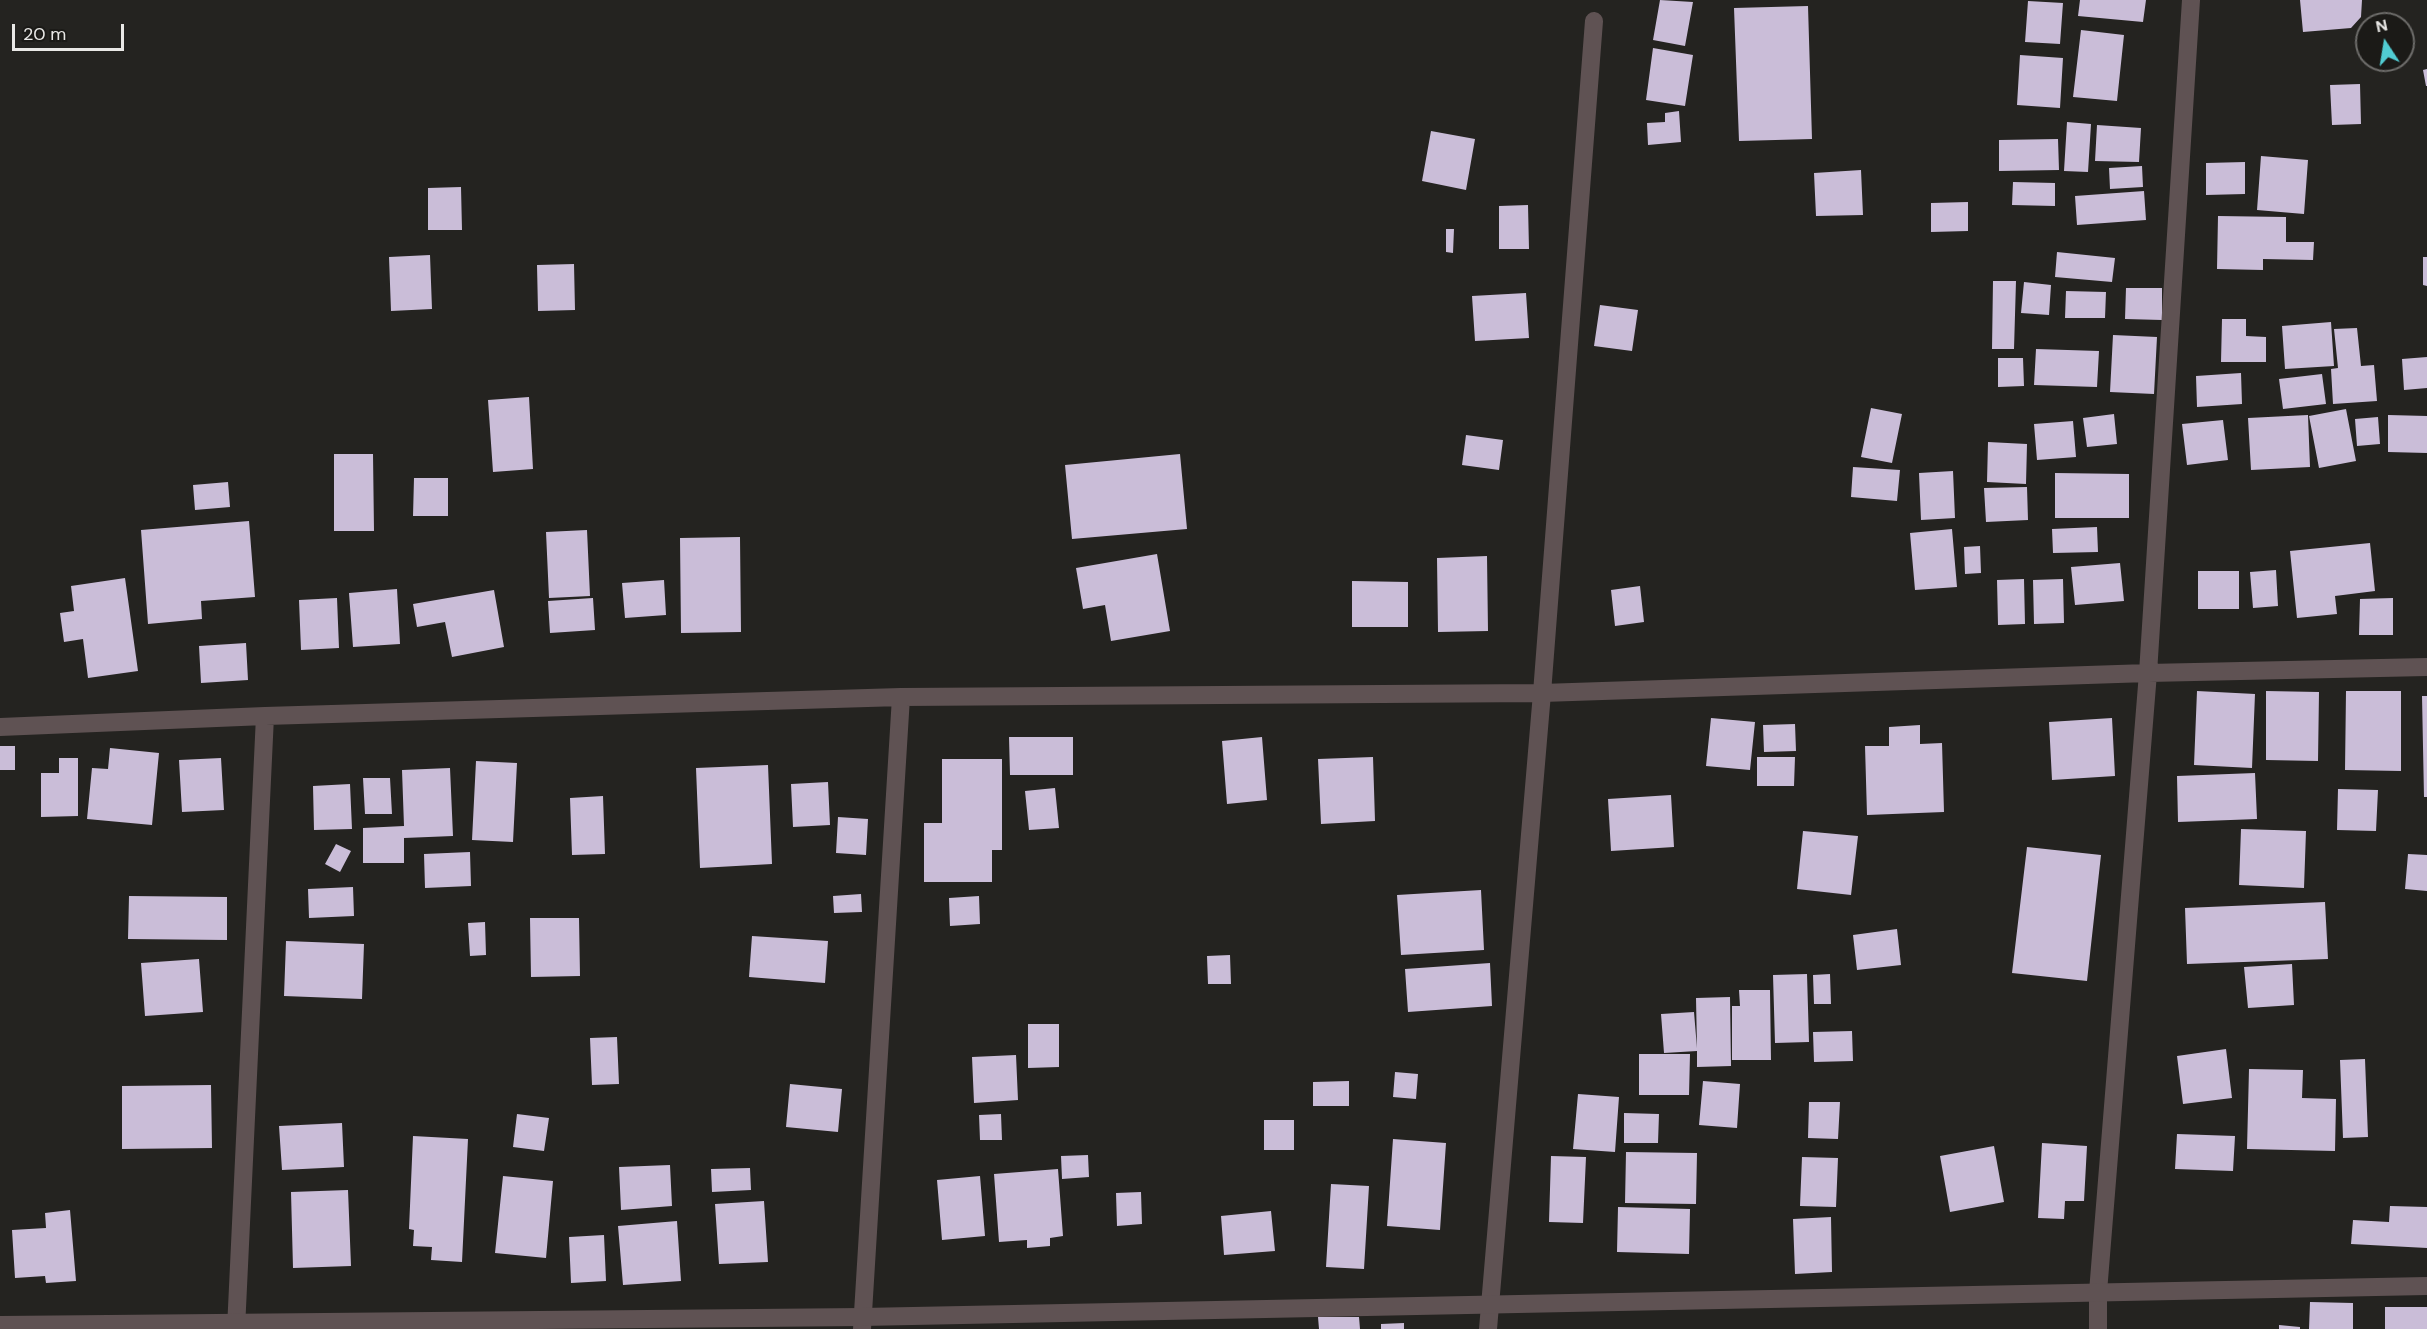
<!DOCTYPE html>
<style>
body{margin:0}
#map{position:relative;width:2427px;height:1329px;overflow:hidden;background:#242320;font-family:"DM Sans",sans-serif}
canvas{display:block}
.north{position:absolute;left:2355px;top:12px;width:60px;height:60px;box-sizing:border-box;background:#1b1a17;border:2px solid #6d6c6a;border-radius:50%;rotate:348deg;font-size:16px;font-weight:700;line-height:24px;text-align:center;color:#e9e8e6}
.north::after{content:'';display:block;margin:auto;width:21px;height:27px;background:#51ccd3;clip-path:polygon(50% 0,100% 100%,50% 72%,0 100%)}
.scale{position:absolute;left:12px;top:24px;width:112px;height:27px;box-sizing:border-box;border:3px solid #e9e8e6;border-top:0;padding-left:8px;font-size:18px;line-height:21px;white-space:nowrap;color:#e9e8e6;-webkit-text-stroke:4px #1b1a17;paint-order:stroke}
</style>
<div id="map">
<canvas width="2427" height="1329"></canvas>
<div class="north">N</div>
<div class="scale">20 m</div>
</div>
<script>
const context = document.querySelector('canvas').getContext('2d');
context.lineJoin = 'round';
function paint(path, color) { context.fillStyle = color; context.fill(path, 'evenodd'); }
function stroke(path, color, width, dash) { context.strokeStyle = color; context.lineWidth = width; context.lineCap = dash ? 'butt' : 'round'; context.setLineDash(dash || []); context.stroke(path); }
paint(new Path2D(`
 M1660,0L1693,2L1685,46L1653,40Z
 M2080,0H2146L2143,22L2078,16Z
 M2300,0H2362L2361,17L2351,28L2303,32Z
 M2028,1L2063,3L2060,44L2025,42Z
 M1808,6L1812,139L1739,141L1734,8Z
 M2081,30L2124,35L2117,101L2073,97Z
 M1653,48L1693,55L1685,106L1646,100Z
 M2020,55L2063,58L2060,108L2017,105Z
 M2427,69V86H2426L2423,70Z
 M2360,84L2361,124L2332,125L2330,85Z
 M1679,111L1681,142L1648,145L1647,123L1665,122V113Z
 M2067,122L2091,124L2088,172L2064,171Z
 M2097,125L2141,128L2139,162L2095,161Z
 M1431,131L1475,139L1466,190L1422,181Z
 M2058,139L2059,170L1999,171V140Z
 M2261,156L2308,160L2304,214L2257,210Z
 M2245,162V194L2206,195V163Z
 M2142,166L2143,187L2110,189L2109,168Z
 M1861,170L1863,215L1816,216L1814,173Z
 M2013,182L2055,183V206L2012,205Z
 M461,187L462,230H428V188Z
 M2144,191L2146,220L2077,225L2075,196Z
 M1968,202V231L1931,232V203Z
 M1528,205L1529,249H1499V206Z
 M2218,216L2286,217V242H2314L2313,260L2263,259V270L2217,269Z
 M1446,229H1454L1453,253L1446,252Z
 M2057,252L2115,258L2112,282L2055,277Z
 M430,255L432,309L391,311L389,257Z
 M2423,257H2427V286L2423,285Z
 M574,264L575,310L538,311L537,265Z
 M1993,281H2016L2014,349H1992Z
 M2024,282L2051,285L2049,315L2021,313Z
 M2126,288H2162V320L2125,319Z
 M2066,291L2106,292L2105,318H2065Z
 M1526,293L1529,338L1475,341L1472,296Z
 M1600,305L1638,310L1632,351L1594,346Z
 M2222,319H2246V336L2266,337V362H2221Z
 M2331,322L2334,366L2285,369L2282,326Z
 M2357,328L2361,366L2374,365L2377,401L2333,404L2331,369L2338,368L2334,329Z
 M2113,335L2157,337L2154,394L2110,392Z
 M2036,349L2099,351L2097,387L2034,385Z
 M2427,357V388L2404,390L2402,359Z
 M1998,358H2023L2024,386L1998,387Z
 M2241,373L2242,404L2197,407L2196,376Z
 M2322,374L2326,404L2283,409L2279,379Z
 M529,397L533,469L493,472L488,400Z
 M1871,408L1902,414L1892,463L1861,457Z
 M2346,409L2356,461L2319,468L2309,416Z
 M2114,414L2117,444L2087,447L2083,418Z
 M2308,415L2310,467L2251,470L2248,418Z
 M2388,415L2427,416V453L2388,452Z
 M2378,417L2380,444L2357,446L2355,419Z
 M2223,420L2228,460L2187,465L2182,424Z
 M2073,421L2076,457L2037,460L2034,424Z
 M1466,435L1503,440L1499,470L1462,465Z
 M1988,442L2027,444L2026,484L1987,482Z
 M334,454H373L374,531H334Z
 M1180,454L1187,529L1072,539L1065,465Z
 M1853,467L1900,470L1897,501L1851,497Z
 M1953,471L1955,518L1921,520L1919,473Z
 M2055,473L2129,474V518H2055Z
 M414,478H448V516H413Z
 M228,482L230,507L195,510L193,485Z
 M2027,487L2028,520L1986,522L1984,488Z
 M249,521L255,597L201,601L202,619L148,624L141,530Z
 M2097,527L2098,552L2053,553L2052,529Z
 M1952,529L1957,587L1915,590L1910,533Z
 M587,530L590,596L549,598L546,532Z
 M740,537L741,632L681,633L680,538Z
 M2370,543L2375,591L2335,596L2337,614L2297,618L2290,551Z
 M1980,546L1981,573L1965,574L1964,547Z
 M1157,554L1170,631L1111,641L1105,605L1083,609L1076,568Z
 M1487,556L1488,631L1438,632L1437,558Z
 M2120,563L2124,601L2075,605L2071,567Z
 M2276,570L2278,606L2253,608L2250,572Z
 M2198,571H2239V609H2198Z
 M125,578L138,671L88,678L83,639L64,642L60,613L74,611L71,586Z
 M2024,579L2025,624L1998,625L1997,580Z
 M2063,579L2064,623L2034,624L2033,580Z
 M664,580L666,615L625,618L622,583Z
 M1352,581L1408,582V627H1352Z
 M1640,586L1644,622L1615,626L1611,590Z
 M397,589L400,644L353,647L349,593Z
 M494,590L504,647L452,657L445,622L417,627L413,604Z
 M337,598L339,648L301,650L299,600Z
 M593,598L595,630L550,633L548,601Z
 M2393,598V635H2359L2360,599Z
 M246,643L248,680L201,683L199,646Z
 M2197,691L2255,694L2252,768L2194,765Z
 M2266,691L2319,692L2318,761L2266,760Z
 M2346,691H2401V771L2345,770Z
 M2422,696H2427V797H2424Z
 M1711,718L1755,722L1750,770L1706,766Z
 M2112,718L2115,776L2052,780L2049,722Z
 M1795,724L1796,751L1764,752L1763,725Z
 M1920,725V744L1942,743L1944,812L1867,815L1865,746H1889V727Z
 M1009,737H1073V775H1010Z
 M1262,737L1267,800L1227,804L1222,741Z
 M0,746H15V770H0Z
 M110,748L159,753L152,825L87,819L92,768L108,769Z
 M1373,757L1375,821L1321,824L1318,759Z
 M1757,757H1795L1794,786H1757Z
 M59,758H78V816L41,817V773H59Z
 M221,758L224,810L182,812L179,760Z
 M942,759H1002V850H992V882H924V823H942Z
 M476,761L517,763L513,842L472,840Z
 M768,765L772,864L700,868L696,768Z
 M450,768L453,836L404,838V863H363V828L404,826L402,770Z
 M2255,773L2257,819L2178,822L2177,776Z
 M363,778H390L392,814H365Z
 M828,782L830,825L793,827L791,784Z
 M350,784L352,829L314,830L313,786Z
 M1055,788L1059,828L1029,830L1025,791Z
 M2338,789L2378,790L2376,831L2337,830Z
 M1671,795L1674,847L1611,851L1608,799Z
 M603,796L605,854L572,855L570,798Z
 M838,817L868,819L866,855L836,853Z
 M2241,829L2306,831L2304,888L2239,885Z
 M1803,831L1858,836L1851,895L1797,889Z
 M336,844L351,851L340,872L325,864Z
 M2027,847L2101,855L2087,981L2012,973Z
 M470,852L471,886L425,888L424,854Z
 M2408,854L2427,855V891L2405,889Z
 M353,887L354,916L309,918L308,889Z
 M1481,890L1484,950L1401,955L1397,895Z
 M861,894L862,912L834,913L833,896Z
 M129,896L227,897V940L128,939Z
 M979,896L980,924L950,926L949,898Z
 M2325,902L2328,959L2187,964L2185,908Z
 M530,918H579L580,976L531,977Z
 M485,922L486,955L470,956L468,923Z
 M1897,929L1901,965L1857,970L1853,935Z
 M752,936L828,941L825,983L749,977Z
 M286,941L364,944L362,999L284,996Z
 M1230,955L1231,984H1208L1207,956Z
 M199,959L203,1012L145,1016L141,963Z
 M1490,963L1492,1006L1408,1012L1405,969Z
 M2292,964L2294,1005L2248,1008L2244,967Z
 M1807,974L1809,1042L1775,1043L1773,975Z
 M1830,974L1831,1004H1814L1813,975Z
 M1739,990H1770L1771,1060H1732V1006H1740Z
 M1730,997L1731,1066L1697,1067V1051L1664,1053L1661,1014L1694,1012L1697,1048L1696,998Z
 M1028,1024H1059V1067L1028,1068Z
 M1852,1031L1853,1061L1814,1062L1813,1032Z
 M617,1037L619,1084L592,1085L590,1038Z
 M2226,1049L2232,1098L2183,1104L2177,1056Z
 M1639,1054H1690L1689,1095H1639Z
 M1016,1055L1018,1100L974,1103L972,1057Z
 M2365,1059L2368,1137L2343,1138L2340,1060Z
 M2249,1069L2303,1070L2302,1098L2336,1099L2335,1151L2247,1149Z
 M1395,1072L1418,1074L1416,1099L1393,1097Z
 M1349,1081V1106H1313V1082Z
 M1703,1081L1740,1084L1737,1128L1699,1125Z
 M790,1084L842,1089L838,1132L786,1127Z
 M211,1085L212,1148L122,1149V1086Z
 M1578,1094L1619,1097L1615,1152L1573,1149Z
 M1809,1102H1840L1838,1139L1808,1138Z
 M1624,1113L1659,1114L1658,1143H1624Z
 M517,1114L549,1118L544,1151L513,1147Z
 M1001,1114L1002,1140H980L979,1115Z
 M1264,1120H1294V1150H1264Z
 M342,1123L344,1167L282,1170L279,1126Z
 M2177,1134L2235,1136L2233,1171L2175,1169Z
 M413,1136L468,1139L462,1262L431,1260L432,1247L413,1246L414,1230L409,1229Z
 M1393,1139L1446,1143L1440,1230L1387,1226Z
 M2042,1143L2087,1146L2084,1201H2065L2064,1219L2038,1218Z
 M1994,1146L2004,1202L1950,1212L1940,1156Z
 M1626,1152L1697,1153L1696,1204L1625,1203Z
 M1088,1155L1089,1177L1062,1179L1061,1156Z
 M1551,1156L1586,1157L1583,1223L1549,1222Z
 M1802,1157L1838,1158L1836,1207L1800,1206Z
 M670,1165L672,1206L621,1210L619,1167Z
 M750,1168L751,1190L712,1192L711,1169Z
 M1058,1169L1063,1236L1050,1238V1246L1027,1248V1240L999,1242L994,1174Z
 M503,1176L553,1181L546,1258L495,1253Z
 M980,1176L985,1236L942,1240L937,1180Z
 M1331,1184L1369,1186L1364,1269L1326,1267Z
 M348,1190L351,1266L293,1268L291,1192Z
 M1141,1192L1142,1224L1117,1226L1116,1193Z
 M764,1201L768,1262L719,1264L715,1204Z
 M2390,1206L2427,1207V1248L2351,1244L2353,1220L2389,1222Z
 M1618,1207L1690,1209L1689,1254L1617,1252Z
 M70,1210L76,1281L46,1283L45,1276L15,1278L12,1230L46,1228L45,1213Z
 M1271,1211L1275,1251L1224,1255L1221,1216Z
 M1831,1217L1832,1272L1795,1274L1793,1219Z
 M677,1221L681,1281L623,1285L618,1226Z
 M604,1235L606,1281L571,1283L569,1237Z
 M2310,1302L2353,1303V1329H2309Z
 M2385,1307H2427V1329H2385Z
 M1318,1317H1359L1360,1329H1319Z
 M1404,1323V1329H1381V1324Z
 M2279,1325L2300,1327V1329H2279Z`), '#cabdd8');
stroke(new Path2D(`
 M0,727L265,716L901,697L1542,693L2148,673L2427,667
 M236,1329L265,716
 M862,1329L901,697
 M1488,1329L1542,693L1594,21
 M2098,1329V1292L2148,673L2191,0`), '#5f5253', 18);
stroke(new Path2D(`
 M0,1325L862,1317L2427,1286`), '#5f5253', 18);
</script>
